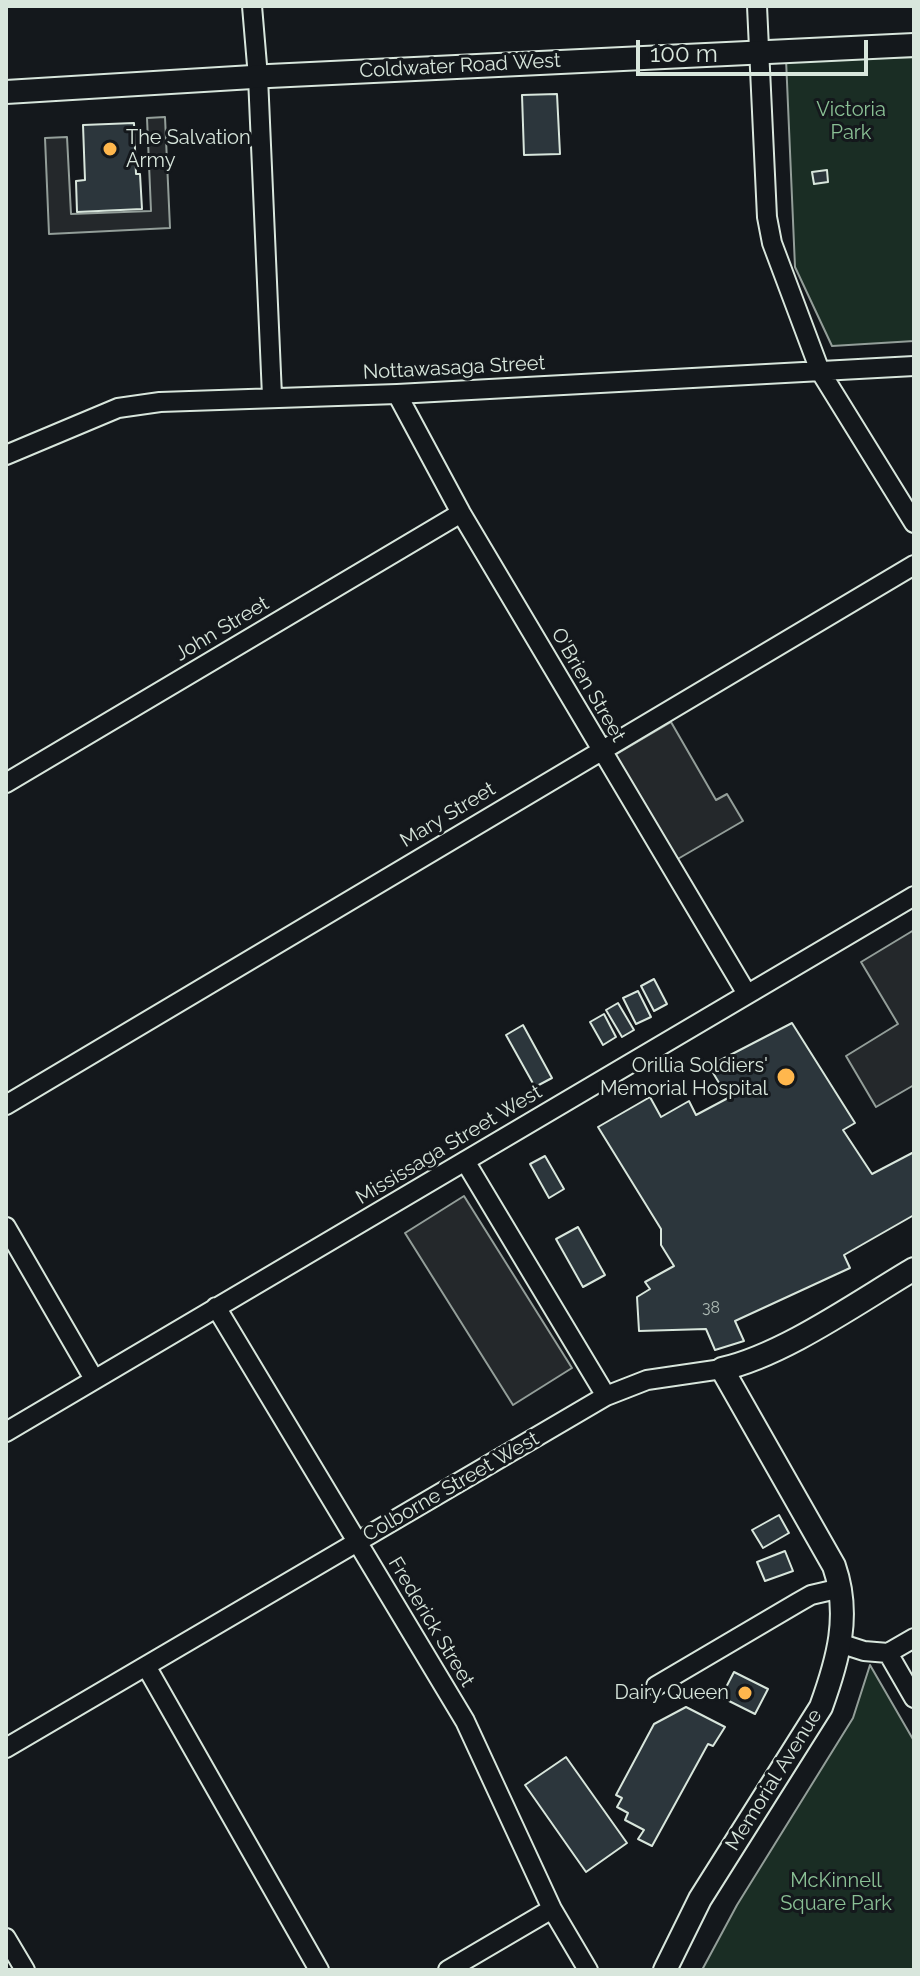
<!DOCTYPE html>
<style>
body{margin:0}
#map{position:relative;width:920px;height:1976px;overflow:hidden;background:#14181c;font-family:Raleway,sans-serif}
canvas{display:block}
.frame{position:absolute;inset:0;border:8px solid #d8e6dc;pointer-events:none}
.scale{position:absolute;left:636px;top:40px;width:232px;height:36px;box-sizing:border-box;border:4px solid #d8e6dc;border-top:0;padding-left:10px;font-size:24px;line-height:28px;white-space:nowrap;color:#d8e6dc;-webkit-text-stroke:6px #14181c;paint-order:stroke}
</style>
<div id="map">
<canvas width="920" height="1976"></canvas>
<div class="frame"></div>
<div class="scale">100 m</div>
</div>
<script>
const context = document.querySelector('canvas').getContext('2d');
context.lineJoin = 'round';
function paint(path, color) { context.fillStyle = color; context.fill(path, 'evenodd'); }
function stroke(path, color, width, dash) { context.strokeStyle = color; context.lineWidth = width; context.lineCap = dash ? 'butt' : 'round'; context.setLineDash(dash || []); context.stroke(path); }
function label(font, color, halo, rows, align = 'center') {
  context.font = font + ' Raleway,sans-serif'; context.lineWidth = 6; context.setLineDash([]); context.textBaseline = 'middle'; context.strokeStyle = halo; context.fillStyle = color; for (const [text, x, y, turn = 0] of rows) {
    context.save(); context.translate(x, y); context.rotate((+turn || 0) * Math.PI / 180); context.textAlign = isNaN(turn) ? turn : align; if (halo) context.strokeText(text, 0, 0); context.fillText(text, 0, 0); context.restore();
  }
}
const green = new Path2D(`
 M914,57V341L832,346L795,267L786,59Z
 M870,1665L914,1741V1970H702L737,1905L853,1718Z`);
paint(green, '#1a2d24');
stroke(green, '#939e99', 2);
const parking = new Path2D(`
 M165,117L170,228L49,234L45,138L67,137L71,214L151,211L147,118Z
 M671,722L716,800L727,794L743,821L676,860L615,755Z
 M914,930V1085L876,1107L846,1056L898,1024L861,962Z
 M464,1196L572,1368L513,1405L405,1233Z`);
paint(parking, '#24282b');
stroke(parking, '#939e99', 2);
const building = new Path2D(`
 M557,94L560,154L524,155L522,95Z
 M134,123L136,174H140L142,209L77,212L76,181L85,180L83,125Z
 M827,170L828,182L814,184L812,172Z
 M654,979L667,1004L654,1011L641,986Z
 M638,991L651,1017L636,1024L623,998Z
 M618,1003L634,1030L622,1037L606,1010Z
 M604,1014L616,1037L603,1045L590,1022Z
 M792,1023L855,1123L843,1130L872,1174L914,1152V1215L844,1255L850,1268L735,1321L744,1341L715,1350L706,1329L639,1331L637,1297L650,1289L645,1282L674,1266L661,1245V1229L598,1127L650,1097L661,1117L689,1101L696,1115L728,1098L709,1066Z
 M523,1025L552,1078L535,1087L506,1035Z
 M545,1156L564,1189L549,1198L530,1164Z
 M578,1227L605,1275L583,1287L556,1239Z
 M779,1515L789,1533L763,1548L752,1530Z
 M785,1551L793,1571L765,1581L757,1562Z
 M734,1672L768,1689L755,1714L721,1697Z
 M686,1707L725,1727L713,1746L708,1744L652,1846L638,1839L644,1830L625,1820L628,1813L617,1807L622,1798L616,1795L654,1724Z
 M566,1757L627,1843L586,1872L525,1785Z`);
paint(building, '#2c363c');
stroke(building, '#d8e6dc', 2);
const minor = new Path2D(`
 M252,6L258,77L272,396
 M757,6L767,217L772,243L820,371L914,523
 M397,394L461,513L747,994
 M6,455L118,408L160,402L397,394L914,366
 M6,783L461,513
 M6,1105L914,565
 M465,1161L606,1396
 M6,1227L94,1379
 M216,1307L465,1721L552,1909L588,1970
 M6,1432L914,896
 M839,1643L864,1651L888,1653
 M888,1653L914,1698
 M888,1653L914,1638
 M146,1666L319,1970
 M656,1686L797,1603L811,1595L841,1588
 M6,1748L606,1396L647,1380L722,1369
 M6,1938L25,1970
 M448,1970L552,1909`);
const major = new Path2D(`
 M6,92L269,76L914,45
 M665,1970L700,1899L821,1707C838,1660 851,1615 834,1566L722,1369C784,1355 858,1302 914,1269`);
stroke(minor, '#d8e6dc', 22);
stroke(major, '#d8e6dc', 26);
stroke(minor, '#14181c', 18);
stroke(major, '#14181c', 22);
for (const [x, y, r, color] of [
 [110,149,8,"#ffb74d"],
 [786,1077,10,"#ffb74d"],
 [745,1693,8,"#ffb74d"]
]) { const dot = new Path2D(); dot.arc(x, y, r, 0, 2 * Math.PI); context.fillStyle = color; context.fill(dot); stroke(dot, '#14181c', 3); }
label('16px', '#adbab4', null, [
 ["38",711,1308]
]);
label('20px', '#d8e6dc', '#14181c', [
 ["Coldwater Road West",460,66,-3],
 ["Nottawasaga Street",454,368,-3],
 ["John Street",222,629,-31],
 ["O'Brien Street",588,685,60],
 ["Mary Street",448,815,-31],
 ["Mississaga Street West",449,1145,-31],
 ["Colborne Street West",451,1487,-30],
 ["Frederick Street",431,1622,59],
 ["Memorial Avenue",774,1780,-58]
]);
label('20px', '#8ac095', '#14181c', [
 ["Victoria",851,110],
 ["Park",851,133],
 ["McKinnell",836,1881],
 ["Square Park",836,1904]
]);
label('20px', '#d8e6dc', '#14181c', [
 ["The Salvation",126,138,"left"],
 ["Army",126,161,"left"],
 ["Orillia Soldiers'",768,1066],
 ["Memorial Hospital",768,1089],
 ["Dairy Queen",729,1693]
], 'right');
</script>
